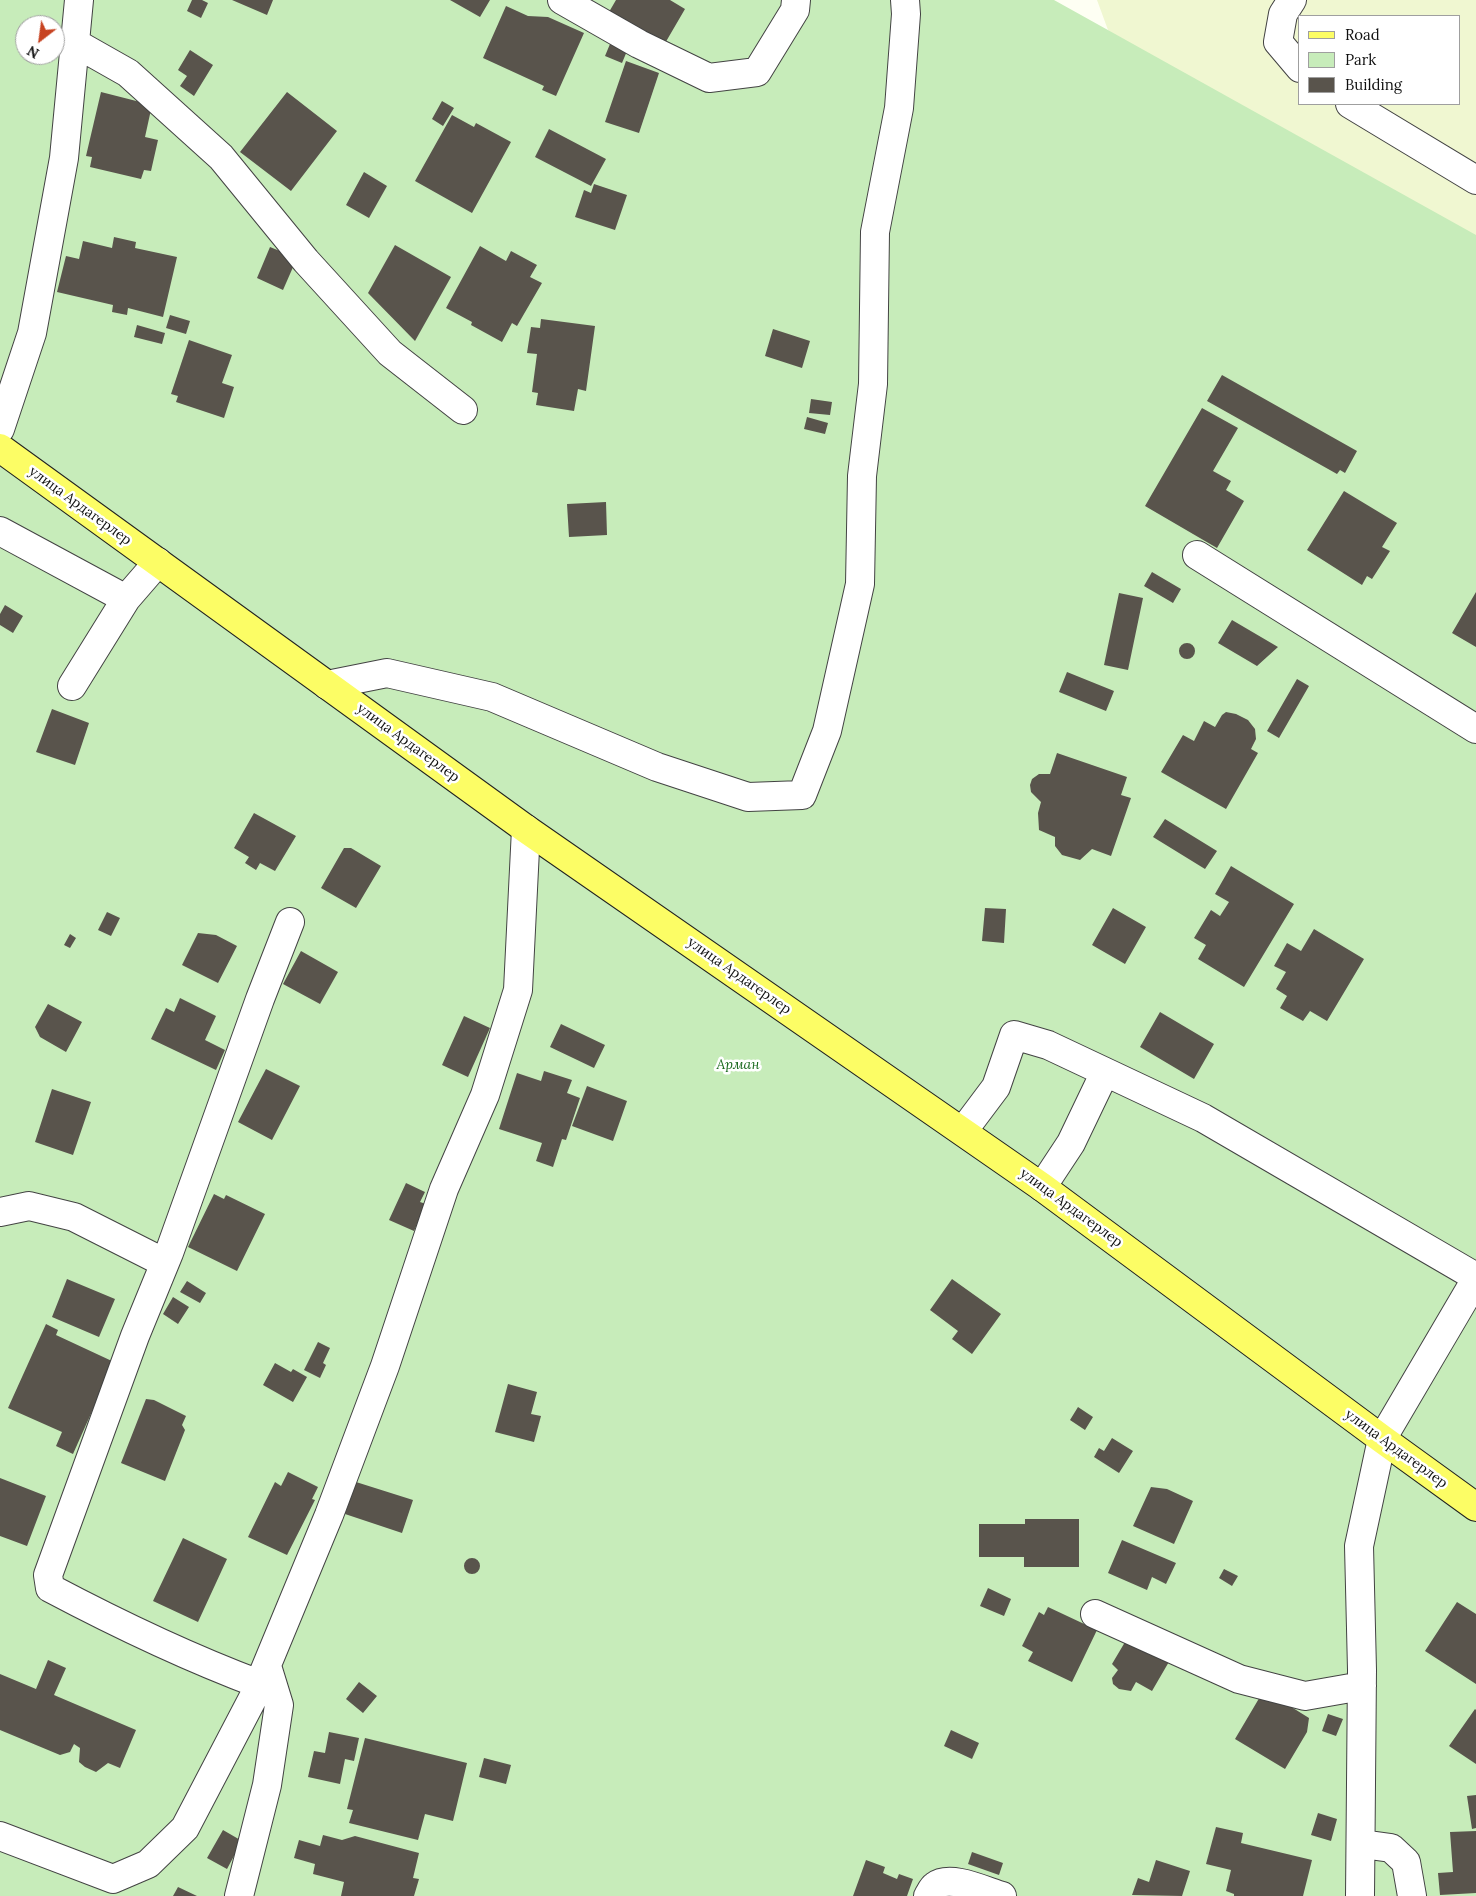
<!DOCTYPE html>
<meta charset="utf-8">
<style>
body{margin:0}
#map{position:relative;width:1476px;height:1896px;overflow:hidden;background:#fefff3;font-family:Lora,serif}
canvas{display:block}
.legend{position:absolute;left:1298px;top:15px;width:162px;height:90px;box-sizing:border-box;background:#fff;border:1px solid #9f9f9f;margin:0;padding:6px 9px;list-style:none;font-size:15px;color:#101010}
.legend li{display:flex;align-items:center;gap:10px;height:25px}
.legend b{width:25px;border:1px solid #9f9f9f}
.north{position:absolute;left:15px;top:15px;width:50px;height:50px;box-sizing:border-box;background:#fff;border:1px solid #9f9f9f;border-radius:50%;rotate:210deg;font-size:14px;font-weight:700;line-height:20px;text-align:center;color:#101010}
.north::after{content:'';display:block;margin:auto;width:18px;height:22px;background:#c74321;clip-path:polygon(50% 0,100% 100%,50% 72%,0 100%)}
</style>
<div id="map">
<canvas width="1476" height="1896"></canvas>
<ul class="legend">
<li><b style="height:6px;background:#fcfd65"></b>Road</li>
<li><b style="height:14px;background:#c7ecba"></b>Park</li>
<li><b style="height:14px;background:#59544c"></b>Building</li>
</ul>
<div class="north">N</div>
</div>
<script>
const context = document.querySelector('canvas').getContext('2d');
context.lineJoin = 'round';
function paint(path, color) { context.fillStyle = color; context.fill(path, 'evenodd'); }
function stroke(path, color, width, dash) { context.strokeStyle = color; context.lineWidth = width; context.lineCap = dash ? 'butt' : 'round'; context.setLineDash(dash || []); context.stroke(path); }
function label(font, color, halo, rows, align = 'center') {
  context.font = font + ' Lora,serif'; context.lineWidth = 5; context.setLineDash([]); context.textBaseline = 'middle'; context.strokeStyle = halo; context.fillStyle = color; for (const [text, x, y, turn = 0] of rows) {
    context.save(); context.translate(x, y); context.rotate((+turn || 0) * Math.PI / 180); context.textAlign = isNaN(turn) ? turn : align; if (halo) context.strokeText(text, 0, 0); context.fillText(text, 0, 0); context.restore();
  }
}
paint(new Path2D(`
 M1097,0H1476V514L1108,30ZM1300,16H1460V104H1300Z`), '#f0f7d1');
paint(new Path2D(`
 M0,0H1054L1476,235V1896H0ZM25,25H55V55H25Z`), '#c7ecba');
paint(new Path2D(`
 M192,0H202L208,3L201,18L187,11Z
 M232,0H273L267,15Z
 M450,0H490L480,17Z
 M616,0H670L685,9L664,45L609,12Z
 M506,6L528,16L548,17L584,33L556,96L542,90L544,86L483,58Z
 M610,44L627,51L622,63L605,56Z
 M190,50L213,65L194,96L180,86L187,76L178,70Z
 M626,61L659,73L639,133L605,122Z
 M101,92L152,105L145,137L158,140L151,171L144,170L141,179L90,167L92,157L86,156Z
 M287,92L337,131L291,191L240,152Z
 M442,101L454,108L443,126L432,119Z
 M452,115L474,127L476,123L511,142L472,213L415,181Z
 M549,129L606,159L591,186L535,157Z
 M364,172L387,186L369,218L346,205Z
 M594,184L627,195L615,230L575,217L584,190L591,193Z
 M114,237L136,242L135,248L177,257L163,317L128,308L127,315L112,312L113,305L57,292L66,256L79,259L83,241L112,248Z
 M395,245L451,277L415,341L368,293Z
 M480,246L506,261L511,251L537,265L530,277L542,283L517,326L512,323L502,342L471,325L472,322L446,308Z
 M270,247L297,258L283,290L257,278Z
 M170,315L190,321L186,334L166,328Z
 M541,319L595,326L586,391L578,389L574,411L536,405L538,393L532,392L537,354L527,353L531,327L540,328Z
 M137,325L165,333L162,344L134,337Z
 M773,329L810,341L802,368L765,356Z
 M189,340L232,355L222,383L234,387L224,418L176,402L178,396L171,394Z
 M1222,375L1357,451L1345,473L1340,470L1337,474L1207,401Z
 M811,399L832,402L830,415L809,413Z
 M1202,408L1238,428L1213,471L1231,481L1226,490L1244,501L1217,548L1145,506Z
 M807,417L828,423L825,434L804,429Z
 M1344,491L1397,523L1382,547L1390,551L1372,579L1367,576L1362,585L1307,550Z
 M606,502L607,535L569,537L567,504Z
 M1152,572L1181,589L1173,603L1144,586Z
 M1476,592V647L1452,633Z
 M1119,593L1143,598L1128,670L1104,665Z
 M5,605L23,616L13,633L0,625V614Z
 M1232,620L1278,647L1257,666L1218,643Z
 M1179 651a8 8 0 1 1 16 0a8 8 0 1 1-16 0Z
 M1067,672L1114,691L1106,711L1059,692Z
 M1297,679L1309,686L1279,738L1267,731Z
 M52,709L89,723L75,765L36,752Z
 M1226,712L1236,714L1248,720L1255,729L1256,739L1251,749L1258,753L1226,809L1161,772L1183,735L1194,741L1204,721L1215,727L1222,715Z
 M1057,753L1127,777L1121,795L1131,798L1111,856L1092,849L1080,860L1062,855L1055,846V837L1039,830L1038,813L1041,802L1031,792L1030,785L1032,779L1039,774H1050Z
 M254,813L296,836L275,871L260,863L256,870L245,863L249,857L234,848Z
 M1165,819L1217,851L1205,869L1153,837Z
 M344,848H351L381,866L356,908L321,888Z
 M1231,866L1294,904L1244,987L1198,959L1206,945L1194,938L1211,910L1220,916L1229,902L1215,894Z
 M985,908L1006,909L1004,943L982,941Z
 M1113,908L1146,927L1125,964L1092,945Z
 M107,912L120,918L111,936L98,930Z
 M1314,929L1364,959L1327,1021L1310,1011L1303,1021L1280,1008L1287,996L1276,989L1286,972L1274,966L1287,943L1301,951Z
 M198,933L216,935L237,946L218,983L182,965Z
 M70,934L76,938L70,948L64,945Z
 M301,951L338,972L320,1004L283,984Z
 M180,998L216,1016L205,1040L225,1050L216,1070L151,1039L166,1008L174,1012Z
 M48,1004L82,1022L66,1052L40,1037L35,1027Z
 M1160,1012L1214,1044L1194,1079L1140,1047Z
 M464,1016L490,1028L468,1077L442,1065Z
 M561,1024L605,1045L594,1068L550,1047Z
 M266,1069L300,1086L272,1140L238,1122Z
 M544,1071L572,1080L567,1093L580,1098L566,1140L562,1139L553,1167L536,1161L542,1143L499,1129L517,1073L541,1081Z
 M587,1086L627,1101L613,1141L572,1126Z
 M52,1089L91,1102L73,1155L35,1142Z
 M406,1183L425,1192L420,1202L426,1204L414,1231L389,1220Z
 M214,1194L224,1199L226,1195L265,1214L237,1271L188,1247Z
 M67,1279L115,1299L99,1337L52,1317Z
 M952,1279L1001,1314L972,1354L952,1339L958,1331L930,1310Z
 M187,1281L206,1293L200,1303L180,1292Z
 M173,1297L189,1307L178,1324L163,1314Z
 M46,1324L58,1330L56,1335L114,1362L73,1454L56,1446L62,1432L8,1408Z
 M318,1342L330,1348L323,1363L326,1365L320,1378L304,1370Z
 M275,1363L291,1372L293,1369L307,1377L293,1402L263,1385Z
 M508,1384L537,1392L531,1414L541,1416L534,1442L495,1432Z
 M146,1399L154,1400L186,1416L182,1425L185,1430L165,1481L121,1463Z
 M1078,1407L1093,1417L1085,1430L1070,1420Z
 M1112,1438L1133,1451L1119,1473L1094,1457L1099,1448L1104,1451Z
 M288,1472L318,1487L312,1499L315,1500L287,1555L248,1537L275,1482L281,1486Z
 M0,1478L46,1496L27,1546L0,1536Z
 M356,1482L413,1500L402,1533L345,1514Z
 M1151,1487L1167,1489L1193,1501L1174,1544L1133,1526Z
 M1025,1519H1079V1567H1024V1557H979V1524H1025Z
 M183,1538L227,1559L198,1622L153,1601Z
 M1122,1540L1176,1563L1166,1584L1152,1577L1147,1590L1108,1573Z
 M464 1566a8 8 0 1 1 16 0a8 8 0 1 1-16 0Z
 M1224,1569L1238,1576L1232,1586L1219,1578Z
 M988,1588L1011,1599L1004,1616L980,1606Z
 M1457,1602L1476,1614V1684L1425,1651Z
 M1048,1607L1097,1630L1072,1682L1028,1661L1033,1652L1022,1646L1039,1612L1044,1615Z
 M1128,1637L1170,1660L1152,1691L1136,1682L1131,1691L1119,1689L1113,1684L1112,1678L1118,1670L1112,1664Z
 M48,1660L66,1668L54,1695L136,1730L120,1768L108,1763L96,1772L85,1767L79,1762L80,1748L74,1744L70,1752L60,1755L0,1730V1674L36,1689Z
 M359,1682L377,1696L363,1713L346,1699Z
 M1264,1690L1309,1718L1307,1732L1285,1769L1235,1739Z
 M1475,1709L1476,1710V1764L1449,1746Z
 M1328,1714L1343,1719L1336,1736L1322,1731Z
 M951,1730L979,1743L972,1759L944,1746Z
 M329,1732L359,1738L354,1761L345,1759L340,1784L308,1777L314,1751L325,1753Z
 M365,1738L467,1763L453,1821L425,1814L418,1840L349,1823L353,1810L347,1809Z
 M484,1758L511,1765L506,1784L479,1777Z
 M1476,1795V1828L1472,1829L1467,1796Z
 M1318,1813L1337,1819L1331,1841L1311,1835Z
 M1216,1827L1243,1833L1241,1843L1312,1860L1303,1896H1234V1894L1226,1891L1231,1870L1206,1864Z
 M223,1830L242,1841L227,1869L207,1858Z
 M1476,1831V1893L1440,1895L1438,1873L1453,1872L1450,1832Z
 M323,1835L342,1840L355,1836L419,1853L413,1878L419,1879L414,1896H341L344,1882L313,1874L315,1864L294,1858L299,1840L320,1846Z
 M972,1852L1003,1863L999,1875L968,1864Z
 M866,1860L885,1867L883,1873L897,1879L899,1874L913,1879L907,1896H853Z
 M1156,1860L1190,1871L1182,1896L1132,1895L1138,1878L1149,1882Z
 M178,1887L197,1896H173Z`), '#59544c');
const minor = new Path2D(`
 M562,0L639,44L709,78L757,72L795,10L796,0
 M1292,0L1283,14L1278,42L1300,68
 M75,43L128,73L221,157L306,261L390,353L463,410
 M1350,104L1476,180
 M0,429L32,333L64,158L79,0
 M0,531L126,599
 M1197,555L1476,729
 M327,685L387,673L492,697L657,767L748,797L802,795L827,731L860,584L862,476L873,384L875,232L899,108L906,14L905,0
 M72,686L126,599L158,562
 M963,1131L996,1087L1014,1035L1048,1045L1203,1118L1476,1277
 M1042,1187L1071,1143L1105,1072
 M0,1212L29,1206L74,1217L165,1263
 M1095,1614L1239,1679L1305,1696L1362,1686
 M259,1684C187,1657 118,1624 50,1588L48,1575L135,1336L169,1253L260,999L290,922
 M0,1836L113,1879L148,1864L185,1828L254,1696L329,1515L385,1366L444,1189L485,1095L518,990L526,829
 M1362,1844L1391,1848L1406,1862L1412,1896
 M239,1896L267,1785L279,1705L267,1666
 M928,1896C930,1893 932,1888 935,1886C950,1874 985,1891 1002,1896
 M1360,1896L1362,1670L1359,1546L1382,1439L1476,1279`);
const major = new Path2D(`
 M0,448L526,829L1042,1187L1382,1439L1476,1507`);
stroke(minor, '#434343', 30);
stroke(major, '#212121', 30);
stroke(minor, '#fff', 28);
stroke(major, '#fcfd65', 28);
label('14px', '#101010', '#fff', [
 ["улица Ардагерлер",80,506,36],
 ["улица Ардагерлер",408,743,36],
 ["улица Ардагерлер",739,976,35],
 ["улица Ардагерлер",1071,1208,36],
 ["улица Ардагерлер",1396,1449,36]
]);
label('italic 14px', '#1c6b20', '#fff', [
 ["Арман",738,1065]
]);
</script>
